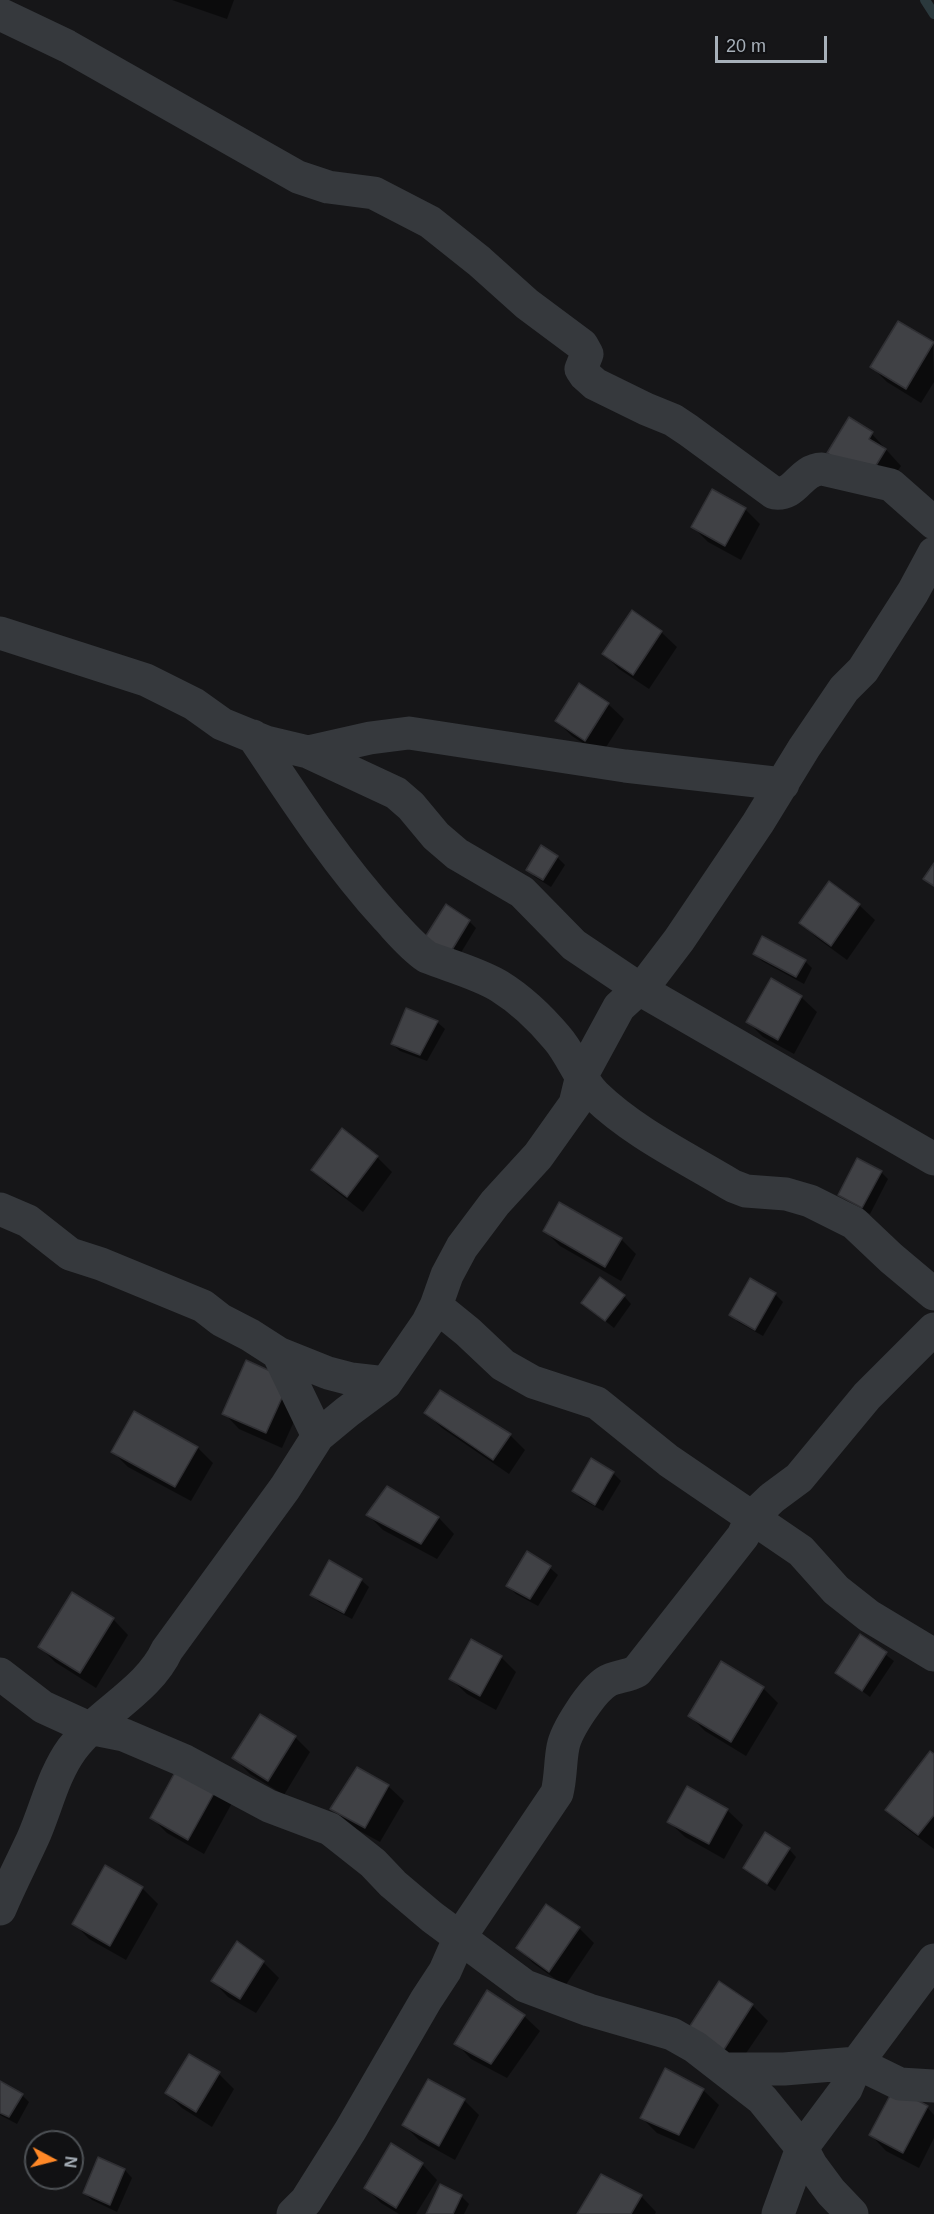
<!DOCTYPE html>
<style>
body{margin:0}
#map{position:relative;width:934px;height:2214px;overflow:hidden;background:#161618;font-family:Helvetica,sans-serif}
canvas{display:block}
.north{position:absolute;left:24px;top:2130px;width:60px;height:60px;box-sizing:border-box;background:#111113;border:2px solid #4d5155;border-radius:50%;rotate:97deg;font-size:16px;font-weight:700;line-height:24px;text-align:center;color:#a7b0b9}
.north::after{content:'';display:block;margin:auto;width:21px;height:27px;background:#ff8827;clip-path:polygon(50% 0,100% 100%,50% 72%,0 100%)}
.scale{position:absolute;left:715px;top:36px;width:112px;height:27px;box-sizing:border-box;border:3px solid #a7b0b9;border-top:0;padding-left:8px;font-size:18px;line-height:21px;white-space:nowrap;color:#a7b0b9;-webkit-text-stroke:4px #111113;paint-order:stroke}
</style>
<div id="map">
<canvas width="934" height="2214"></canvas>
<div class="north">N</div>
<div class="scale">20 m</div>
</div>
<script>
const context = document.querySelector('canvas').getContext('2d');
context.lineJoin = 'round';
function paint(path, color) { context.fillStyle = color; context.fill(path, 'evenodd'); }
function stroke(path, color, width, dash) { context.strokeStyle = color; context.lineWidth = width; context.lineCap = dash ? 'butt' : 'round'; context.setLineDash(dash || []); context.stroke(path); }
paint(new Path2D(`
 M172,0H234L227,19Z
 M933,343L934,382L921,403L887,382L872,367Z
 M850,419L872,434L901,466L888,486Z
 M745,509L760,524L741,560L708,542L693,527Z
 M661,632L677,647L649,689L619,669L604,654Z
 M608,704L624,719L601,755L572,736L557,721Z
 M557,857L565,865L551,887L535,877L528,870Z
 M829,883L859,905L875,920L847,960L817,938L801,923Z
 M469,921L476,928L454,964L432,950Z
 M755,954L805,961L812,968L804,984L762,961Z
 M771,980L801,997L817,1012L794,1054L763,1037L748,1022Z
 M437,1022L445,1029L427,1061L400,1051L392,1044Z
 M377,1157L392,1172L363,1212L328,1185L313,1170Z
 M881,1172L888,1179L870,1214L847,1202L840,1195Z
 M544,1230L621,1239L636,1254L621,1281L560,1246Z
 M750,1280L776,1295L783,1302L763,1336L738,1322L731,1315Z
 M624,1296L631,1304L614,1328L583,1303Z
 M247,1362L305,1397L282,1448L239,1429L224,1413Z
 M135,1413L198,1448L213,1463L191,1501L128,1467L113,1452Z
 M426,1413L510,1435L525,1450L509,1474L442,1428Z
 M591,1460L613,1473L621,1481L603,1511L581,1499L573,1491Z
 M388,1488L439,1518L454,1534L437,1559L383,1530L368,1515Z
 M527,1553L550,1568L558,1575L538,1606L516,1594L508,1586Z
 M361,1580L369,1587L352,1619L319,1602L312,1595Z
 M113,1619L128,1635L96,1688L55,1662L39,1646Z
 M861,1636L894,1661L870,1697L837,1672Z
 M501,1657L516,1672L496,1710L467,1694L451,1679Z
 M763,1688L778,1703L746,1756L705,1731L690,1716Z
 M295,1737L310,1752L284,1795L250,1774L234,1758Z
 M934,1756V1849L902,1825L887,1810Z
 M180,1767L232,1803L204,1854L167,1833L152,1818Z
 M388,1786L404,1801L380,1842L347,1824L332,1809Z
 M727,1810L743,1825L724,1859L685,1837L669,1822Z
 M789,1849L796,1857L775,1891L744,1868Z
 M142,1888L158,1904L126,1960L89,1939L74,1923Z
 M579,1928L594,1943L565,1986L533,1963L517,1947Z
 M238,1943L263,1962L279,1978L256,2013L228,1997L213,1981Z
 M719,1983L752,2005L768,2021L738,2065L705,2044Z
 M524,2016L540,2031L507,2078L471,2059L456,2043Z
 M189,2056L219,2074L234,2089L212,2127L182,2108L166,2093Z
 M0,2083L22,2095L29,2102L17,2124L0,2115Z
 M703,2090L719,2105L694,2149L657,2133L642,2118Z
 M464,2100L479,2115L455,2160L419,2140L404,2125Z
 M927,2107L934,2115V2138L919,2168L886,2151L871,2135Z
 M422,2164L437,2180L416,2214H399L381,2203L366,2188Z
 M125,2170L132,2178L117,2212L92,2200L84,2193Z
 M461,2196L469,2204L464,2214H428Z
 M641,2196L656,2212L655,2214H578Z`), '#0007');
stroke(new Path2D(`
 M925,0L934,14`), '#2b393d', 10);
const building = new Path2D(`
 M898,321L934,342L906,389L870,367Z
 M849,417L873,432L869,439L886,449L872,472L852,469L827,453Z
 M712,489L746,508L725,546L691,527Z
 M632,610L662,631L633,675L602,654Z
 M579,683L609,703L585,741L555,721Z
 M541,845L558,856L543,880L526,870Z
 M934,863V886L923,879Z
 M829,881L860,904L831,946L799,923Z
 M446,904L470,920L447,958L422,942Z
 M762,936L806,960L796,977L753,954Z
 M771,978L802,996L778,1040L746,1022Z
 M406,1008L438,1021L420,1055L391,1044Z
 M342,1128L378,1156L347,1197L311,1170Z
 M857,1158L882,1171L862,1208L838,1195Z
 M559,1202L622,1238L605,1267L543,1231Z
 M600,1277L625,1295L605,1321L581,1303Z
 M750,1278L776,1293L755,1330L729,1315Z
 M246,1360L290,1380L266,1433L222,1414Z
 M440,1390L511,1434L493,1460L424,1413Z
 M134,1411L198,1447L175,1487L111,1452Z
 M591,1458L614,1472L595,1505L572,1491Z
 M387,1486L439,1517L421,1544L366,1515Z
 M527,1551L551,1566L530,1599L506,1586Z
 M329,1560L362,1579L344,1613L310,1595Z
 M72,1592L114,1618L80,1673L38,1647Z
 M860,1634L887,1652L862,1691L835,1673Z
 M471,1639L502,1656L480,1696L449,1679Z
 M721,1661L764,1687L731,1742L688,1716Z
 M260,1714L296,1736L268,1781L232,1758Z
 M930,1751L934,1754V1815L918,1835L885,1810Z
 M179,1765L218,1786L188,1840L150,1818Z
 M357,1767L389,1785L365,1828L330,1809Z
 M687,1786L728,1809L709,1844L667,1822Z
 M765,1832L790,1848L767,1884L743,1868Z
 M105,1865L143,1887L110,1946L72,1924Z
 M546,1904L580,1927L549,1972L516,1948Z
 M237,1941L264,1961L240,1999L211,1981Z
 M719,1981L753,2004L723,2051L688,2029Z
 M487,1990L525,2015L491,2064L454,2044Z
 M189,2054L220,2072L196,2112L165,2093Z
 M665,2068L704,2089L679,2135L640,2118Z
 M428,2079L465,2099L439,2146L402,2125Z
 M0,2081L23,2094L9,2117L0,2113Z
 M894,2088L928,2106L903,2153L869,2135Z
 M391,2143L423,2163L396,2208L364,2188Z
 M98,2157L125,2169L110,2205L83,2193Z
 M601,2174L642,2195L631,2214H577Z
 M440,2184L462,2195L453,2214H426Z`);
paint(building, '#404145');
stroke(building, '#303034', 1.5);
stroke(new Path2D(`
 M0,14L67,46L298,177L328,187L374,193L430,222L479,261L527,304L582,345L587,354L581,369L585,375L595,384L646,409L673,420L688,430L774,493C797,496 799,470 822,469L891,485L934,523
 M0,633L146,680L194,704L222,724L266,742L308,752L370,738L409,733L625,766L783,784
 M253,736C295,799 336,862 387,918C400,932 411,946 427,957C450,966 477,973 499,986C520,999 541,1019 557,1038C572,1055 579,1079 595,1095C634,1133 687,1158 733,1186L746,1191L786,1194L810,1201L854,1223L891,1258L934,1294
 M308,752L396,793L411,806L436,836L457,854L522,892L574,945L641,990L934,1159
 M0,1209L28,1221L70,1254L101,1264L203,1306L221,1320L250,1335L278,1353L328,1373L351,1379L386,1383
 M436,1306L468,1332L503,1365L533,1382L597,1403L669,1461L801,1551L836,1590L869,1616L934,1655
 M278,1353L318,1436
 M0,1674L43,1707L89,1728L124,1735L185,1761L269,1806L330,1829L373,1863L393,1884L432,1917L525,1986L589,2010L672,2034L695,2047L762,2099L802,2148L811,2165L831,2192L852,2214
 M0,1909C10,1885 22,1862 33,1838C46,1809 53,1775 72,1749C100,1712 148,1691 167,1650L285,1488L318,1436L347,1412L386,1383L428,1322L436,1306L447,1275L462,1247L495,1203L538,1156L575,1104L582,1075L619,1007L631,996L641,990L679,940L758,823L804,748L844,689L863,670L913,592L934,553
 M725,2069H784L857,2063L900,2084L934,2086
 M293,2214L306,2201L350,2131L426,2000L445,1971L460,1937L557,1793C561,1777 560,1762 563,1747C566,1730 592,1691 606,1682C615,1676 627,1677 637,1671L743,1536L751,1518L772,1498L799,1478L867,1396L934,1329
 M778,2214L802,2148L846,2089L857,2063L934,1960`), '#36393d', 33);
</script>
